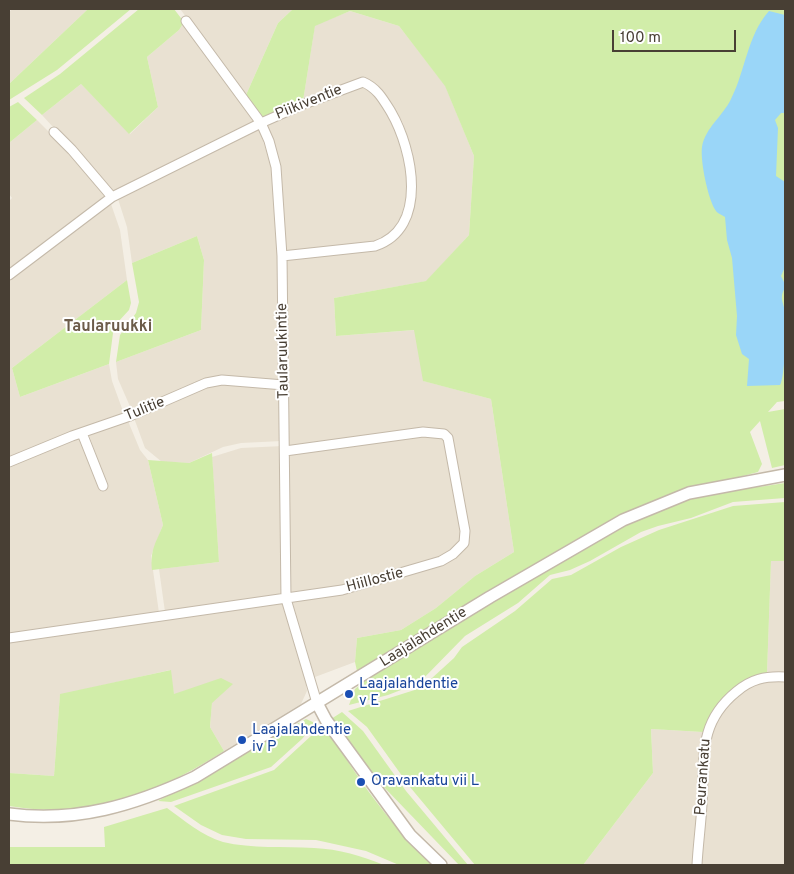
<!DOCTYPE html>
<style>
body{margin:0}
#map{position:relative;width:794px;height:874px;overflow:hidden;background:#f4efe5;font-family:Overpass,sans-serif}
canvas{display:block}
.frame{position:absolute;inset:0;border:10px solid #483f34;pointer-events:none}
.scale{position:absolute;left:612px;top:30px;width:124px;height:22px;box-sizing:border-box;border:2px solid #483f34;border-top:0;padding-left:6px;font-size:15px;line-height:18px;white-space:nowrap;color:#483f34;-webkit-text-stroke:4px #fff;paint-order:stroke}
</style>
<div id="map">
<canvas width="794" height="874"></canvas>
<div class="frame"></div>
<div class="scale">100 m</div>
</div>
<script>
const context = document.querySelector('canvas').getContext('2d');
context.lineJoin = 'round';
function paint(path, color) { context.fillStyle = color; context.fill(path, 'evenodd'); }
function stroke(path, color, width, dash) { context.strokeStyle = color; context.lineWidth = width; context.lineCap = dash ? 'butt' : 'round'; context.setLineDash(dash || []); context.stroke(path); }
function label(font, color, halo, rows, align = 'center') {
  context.font = font + ' Overpass,sans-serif'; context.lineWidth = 4; context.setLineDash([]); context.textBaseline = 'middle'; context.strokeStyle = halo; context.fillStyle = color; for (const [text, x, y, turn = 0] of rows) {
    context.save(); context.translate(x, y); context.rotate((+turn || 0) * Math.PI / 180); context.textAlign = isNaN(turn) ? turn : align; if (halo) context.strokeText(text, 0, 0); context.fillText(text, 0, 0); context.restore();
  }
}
paint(new Path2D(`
 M12,9H88L9,84V12Z
 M180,9H293L278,23L246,95Z
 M350,11L399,26L445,85L474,156L469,235L427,281L334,298L336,336L415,330L424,381L491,399L514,552L475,576L436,608L401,630L357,638L355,662L315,677L290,601L342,594L392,581L455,558L467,544L445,431L288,448L286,259L374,250L388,245L399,237L408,220L414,199L416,176L412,151L403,123L379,87L363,79L303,101L315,25Z
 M184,22L256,122L113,193L42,115L81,84L130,134L158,107L147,57L179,30Z
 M362,87L374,93L383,107L396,127L405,154L408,177L407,197L401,216L393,232L374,242L285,252L280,165L273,138L266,124Z
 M37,120L69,152L106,196L9,269V201L12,198L9,194V143Z
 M259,129L272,168L278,255L280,380L221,376L205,378L132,411L118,379L116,362L201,330L204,260L197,236L132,263L127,227L118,199Z
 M111,204L120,230L127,280L12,368L20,397L109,364L112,381L124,414L9,458V280Z
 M223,384L282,389V441L241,443L223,447L189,463L162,462L145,448L134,418L208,386Z
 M128,421L140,450L148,460L163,525L151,556L159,613L9,633V467L79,438L100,490L108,488L89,435Z
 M423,436L442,438L445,441L461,531L458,546L440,558L340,587L289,595V454Z
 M283,446V596L165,612L159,569L219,562L212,457L241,448Z
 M771,560L785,561V674L767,673Z
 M284,602L305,679L307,691L301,704L224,751L210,727L212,702L232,684L174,695L170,670L60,695L54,776L9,773V643Z
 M785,680V865H701L708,752L714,722L729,702L756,682Z
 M651,729L703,732L693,865H583L653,773Z`), '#e9e1d2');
paint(new Path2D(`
 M88,9H131L57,70L9,100V84Z
 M139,9H174L184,22L179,30L147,57L158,107L129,134L81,84L42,115L24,98L60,74Z
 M293,9H785V401L777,402L768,412L785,409V465L772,468L760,421L750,432L762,464L758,472L660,498L621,515L357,671L355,662L357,638L401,630L436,608L475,576L514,552L491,399L423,381L414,330L336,336L334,298L426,281L469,235L474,156L445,86L399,26L350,11L315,26L303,101L262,119L246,95L278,23Z
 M18,102L37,120L9,143V107Z
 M197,236L204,260L201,330L116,362L120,335L136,313L139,302L132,263Z
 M127,280L131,303L129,310L118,322L113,333L109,364L20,397L12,368Z
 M212,453L219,562L152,570C150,549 156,543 163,525L148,460L189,463Z
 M785,483V498L733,502L691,518L658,526L641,532L590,561L570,570L550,575L518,603L465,636L419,683L388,695L349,705L355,689L366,680L488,603L625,524L661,507L715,492L749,486L759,487Z
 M785,502V561H771L767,673C736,691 717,698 703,732L651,729L653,773L583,865H475L410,787L367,727L348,711L421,688L454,658L462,647L515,611L552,579L571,575L621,547L659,530L733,506Z
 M171,670L174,694L221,678L233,684L212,703L210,727L224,751C152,796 95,820 9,806V773L54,776L60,694Z
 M342,712L363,731L406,791L468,865H459L381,784L331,719Z
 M306,719L315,723L302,739L271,767L171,802L158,801Z
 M324,724C356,776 388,823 433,865H399L366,851L316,840L246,839L222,835L201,825L174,806L274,770Z
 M167,808C184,820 202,836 223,842C252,849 284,846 314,848C339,849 362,856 384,865H9V847H105L104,827Z`), '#d1eda9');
paint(new Path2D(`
 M769,11L785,15V113H781L775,120L778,128L776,176L785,182V267L781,276L785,284C785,289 783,291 782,295C781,300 784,306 785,311C787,321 785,378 780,385L747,386L749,359L742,354L736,335L737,316L732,258L727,240L725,217C722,215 717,213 716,211C708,200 700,160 702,147C705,128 723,116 731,99C746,69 747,36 769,11Z`), '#9ad6f8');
const minor = new Path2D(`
 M186,21L261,123L269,141L276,167L282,256L286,599L317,703
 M54,132L72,150L112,197
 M9,275L112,197L261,123L304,104L363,82C377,88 383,99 391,112C413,150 429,228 375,246L282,256
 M82,433L103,486
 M9,462L72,436L130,416L206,383L222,380L284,385
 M9,638L342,590L441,561L453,554L464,543L465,531L448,438L444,434L423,432L285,451
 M697,865C698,845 701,824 702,804C705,759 697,724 736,692C751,679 765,676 785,677`);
const tertiary = new Path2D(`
 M317,703L326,720L410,835L441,865
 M9,814C76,823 135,805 195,777L490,597L623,520L689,493L785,475`);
stroke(minor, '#c4b9a9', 11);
stroke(tertiary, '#c4b9a9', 14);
stroke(minor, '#fff', 9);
stroke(tertiary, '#fff', 11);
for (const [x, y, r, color] of [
 [349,694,5,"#1a4fb4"],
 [242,740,5,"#1a4fb4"],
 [361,782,5,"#1a4fb4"]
]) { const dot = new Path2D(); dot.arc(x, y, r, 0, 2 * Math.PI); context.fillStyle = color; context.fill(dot); stroke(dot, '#fff', 2); }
label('15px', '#483f34', '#fff', [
 ["Piikiventie",309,103,-22],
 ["Taularuukintie",284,351,-91],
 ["Tulitie",145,410,-22],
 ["Hiillostie",375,581,-15],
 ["Laajalahdentie",424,638,-32],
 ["Peurankatu",704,777,-86]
]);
label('15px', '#164399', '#fff', [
 ["Laajalahdentie",359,685],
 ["v E",359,702],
 ["Laajalahdentie",252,731],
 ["iv P",252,748],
 ["Oravankatu vii L",371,782]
], 'left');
label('bold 16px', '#6c5c4a', '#fff', [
 ["Taularuukki",108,328]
]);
</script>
